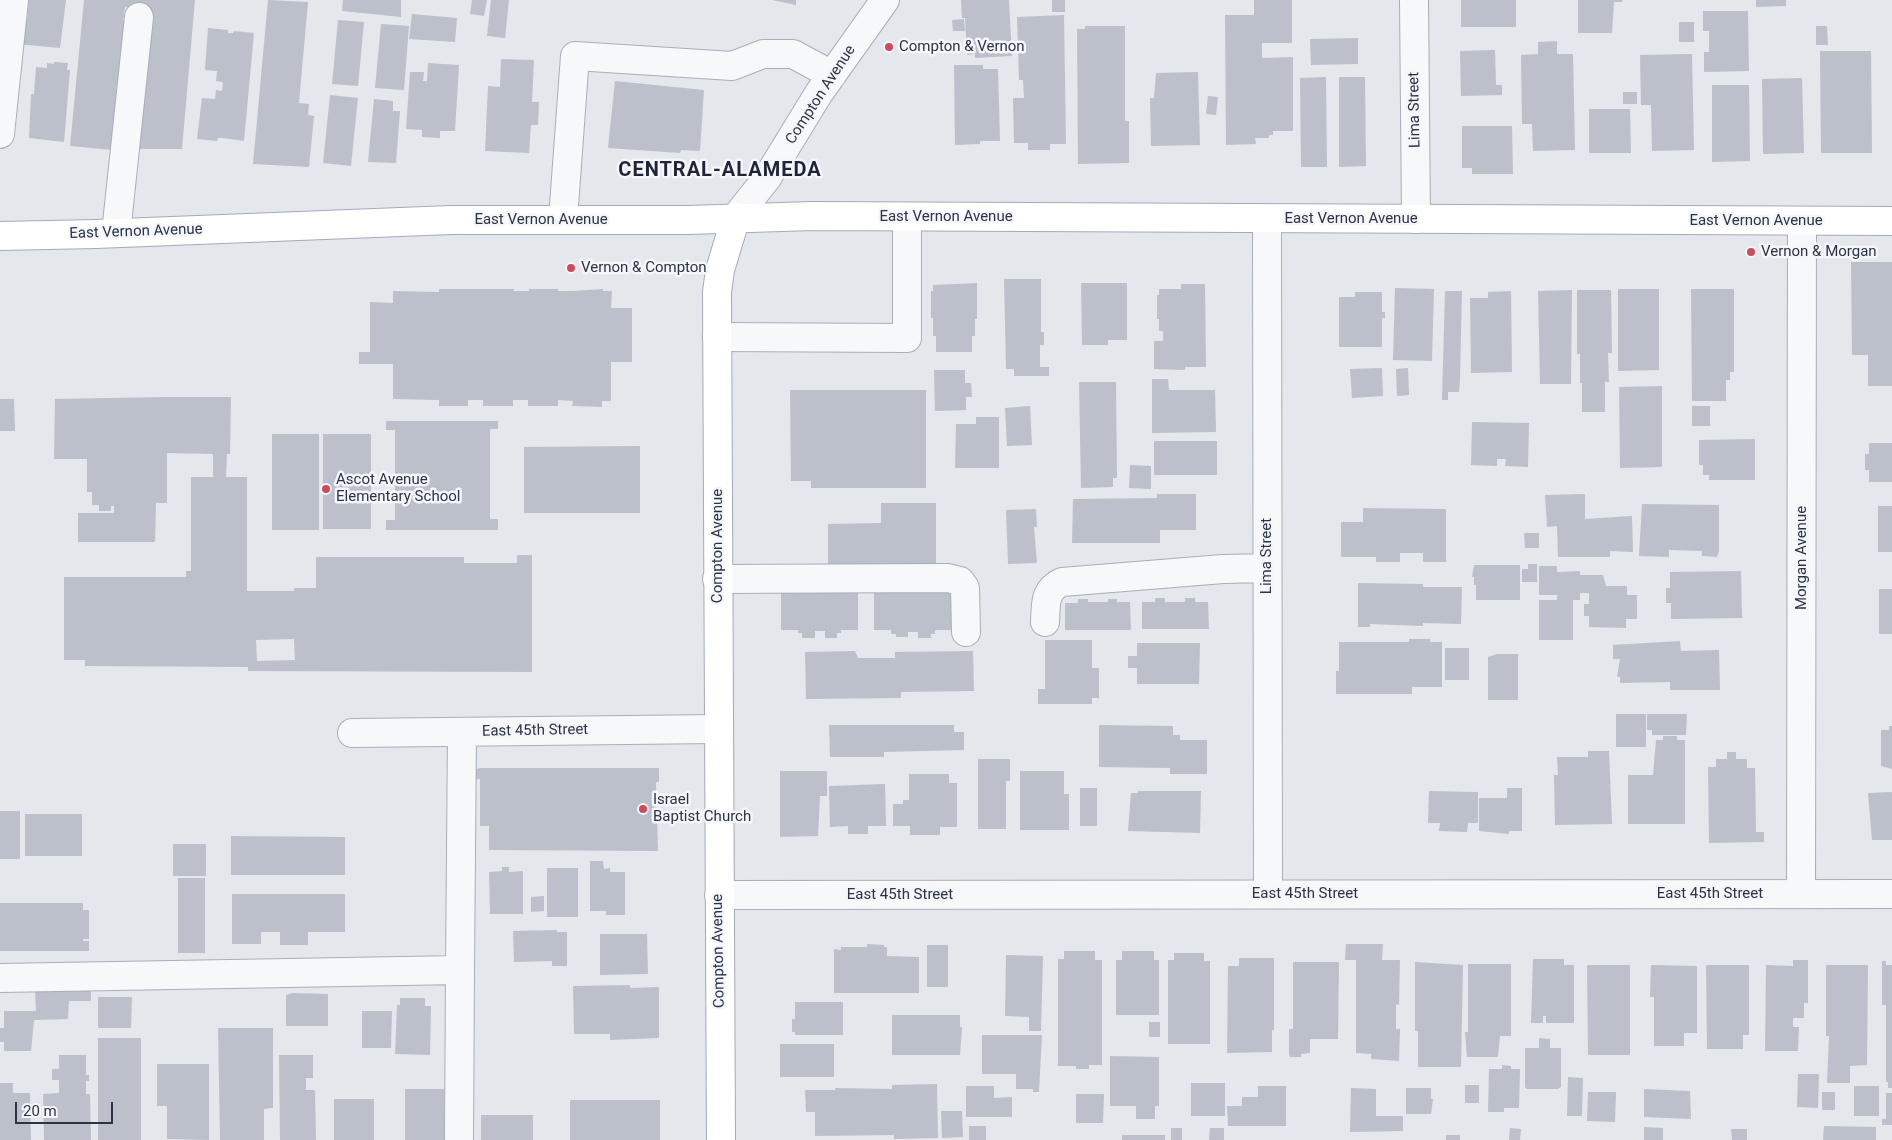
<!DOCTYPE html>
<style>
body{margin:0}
#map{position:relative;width:1892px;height:1140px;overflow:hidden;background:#e4e7ec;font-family:Roboto,sans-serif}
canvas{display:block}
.scale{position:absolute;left:15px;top:1102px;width:98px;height:22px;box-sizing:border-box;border:2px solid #2b3445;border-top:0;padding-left:6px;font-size:15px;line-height:18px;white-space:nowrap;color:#2b3445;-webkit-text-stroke:4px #f4f6f9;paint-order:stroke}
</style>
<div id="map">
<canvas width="1892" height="1140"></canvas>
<div class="scale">20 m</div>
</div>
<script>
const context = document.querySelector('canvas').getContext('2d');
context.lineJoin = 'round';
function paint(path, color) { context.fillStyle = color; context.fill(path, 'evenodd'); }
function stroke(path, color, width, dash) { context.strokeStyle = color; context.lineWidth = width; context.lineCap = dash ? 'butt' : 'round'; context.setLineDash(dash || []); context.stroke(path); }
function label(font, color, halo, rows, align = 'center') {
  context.font = font + ' Roboto,sans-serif'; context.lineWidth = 5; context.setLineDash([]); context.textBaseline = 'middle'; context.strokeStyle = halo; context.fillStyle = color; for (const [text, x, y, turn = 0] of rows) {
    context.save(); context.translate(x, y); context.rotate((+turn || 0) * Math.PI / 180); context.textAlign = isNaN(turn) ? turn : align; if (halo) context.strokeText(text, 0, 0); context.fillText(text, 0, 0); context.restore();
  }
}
paint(new Path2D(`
 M29,0H66L60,48L17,44L19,20L27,21Z
 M84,0H195L182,149H137L154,14L150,13V10L125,7L123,21H126L116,91H119L112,150L70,146Z
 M268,0L308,2L299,103L309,104L308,115L314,116L309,167L253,164Z
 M343,0H401V17L342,11Z
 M472,0H487L484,16L470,14Z
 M491,0H509L505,38L487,36Z
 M772,0H796V5Z
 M961,0H1009L1012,56L975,58V54L967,55L965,18H962Z
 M1052,0H1065V12H1052Z
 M1254,0H1292V43H1262V58L1293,57V131H1273V135H1269V138H1255L1256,144L1226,145L1225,15H1254Z
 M1461,0H1516V27H1461Z
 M1578,0H1622V2H1614L1612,33H1578Z
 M1756,0H1786V6L1756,7Z
 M1703,11H1748L1749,71L1704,72V52H1709V31H1703Z
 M412,14L457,18L455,42L409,39Z
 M1064,15L1066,144H1050V150H1028V143H1014L1013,98H1024L1023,80H1019L1017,17Z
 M964,19L965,31H953L952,20Z
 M338,20L364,22L358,86L332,84Z
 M1679,22H1694V42H1679Z
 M381,24L409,26L404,90L375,88Z
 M1085,26H1125V121H1129V163L1078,164L1077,29H1085Z
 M1816,26H1827L1828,45H1816Z
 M208,28L228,30V33H233L234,31L254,33L244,141L223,138H218L217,141L197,139L202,98L215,99L216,90L222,91L223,82L216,81L217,71L205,70Z
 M1358,38V64L1311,65L1310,39Z
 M1557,41V54H1573L1575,150L1533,151L1532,124H1522L1521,55L1538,54V42Z
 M1495,50L1496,85H1502V95L1461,96L1460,51Z
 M1820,51H1871L1872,153H1821Z
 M1692,54L1694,150L1652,151L1651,105H1641L1640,55Z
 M501,59L534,60L532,102H539L538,125H531L529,153L485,151L488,86L500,87Z
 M54,62L68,63L67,70H70L64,142L29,138L31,94H34L36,67L47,68V63L54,64Z
 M428,63L459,65L455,131H440V138L422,137V130L406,129L410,72H424L423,81H427Z
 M954,65H983V69H998L1000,141H980V144L955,145Z
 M1198,72L1200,145L1151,146L1150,98H1154L1156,73Z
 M1326,77L1327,167H1301L1300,78Z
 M1339,77H1365L1366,166L1339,167Z
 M1802,78L1804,153L1763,154L1762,79Z
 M615,81L704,90L700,151L681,150L680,153L608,148Z
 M1712,85H1749L1750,161L1712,162Z
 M1623,92H1637V104H1623Z
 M330,95L358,98L351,166L323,163Z
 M1208,96L1218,97L1216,115L1206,114Z
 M374,99L393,101V111H400L396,163L368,162Z
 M1589,109H1630L1631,153H1589Z
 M1462,126H1512L1513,174H1472V168H1462Z
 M1851,262H1892V386H1868V355H1852Z
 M1004,279H1041V332H1044V345H1040V367H1049V376H1014V369H1006Z
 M977,283V319H975V336H972V352H936V336H933V318H931V291H933V285Z
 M1081,283H1127V340H1108V345H1082Z
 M1181,284H1205L1206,367H1185V370L1154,369V341H1163V331H1159V319H1157V295H1159V289H1181Z
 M1395,288L1434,289L1432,361L1393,360Z
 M439,289H514V291H529V289H558V291H573L603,289V291H612L611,308H632V362H611V401H602V407L572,406L573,401L558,400V406H528V400H513V406H483V400H468V406H439V400L393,399V364H359V352H370V302L393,303V291L439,292Z
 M1618,289H1659V370L1618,371Z
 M1691,289H1734V372H1730V380H1726V401H1692Z
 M1572,290L1571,384H1540L1538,291Z
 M1577,290H1611L1612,353H1608L1609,382H1605V412H1582V383H1580V354H1577Z
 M1445,291H1462L1460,379L1459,392H1448V400H1442Z
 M1511,291L1512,372L1471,373L1470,298H1488V292Z
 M1355,292H1382V312H1385V318H1382V347H1339V297H1355Z
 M1382,368L1383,396L1352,398L1350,369Z
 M1408,368L1409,395L1397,396L1396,369Z
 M934,370H965V383H971L972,397H966V410L935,411Z
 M1152,379H1168L1169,390H1215L1216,432L1152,433Z
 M1079,382H1116L1117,478H1113V487L1081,488Z
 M1662,386V467L1620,468L1619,387Z
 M790,390H926V488H811V481H791Z
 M164,397H231L230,454H227L226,477H247V591H294V588H316V557H464V563H517V555H532V672L248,671V667L85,666V660H64V577H186V571H191V477H213V454L167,453V503H156L155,542H78V513H114V506H111V511H99V505H92V492H87V459H54L55,399ZM294,639L295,660L257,661L256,640Z
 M0,399H14L15,431H0Z
 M1030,406L1032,445L1007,446L1005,408Z
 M1692,406H1710V426H1692Z
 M976,417H999V468H955L956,424H976Z
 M386,421H498V429H490V519H498V530H386V520H395V430H386Z
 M1472,422L1529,423L1528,467L1505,466L1506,459H1497V466L1471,465Z
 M272,434H319V530H272Z
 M323,434H371V529H323Z
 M1755,439V480H1709V475H1703V465H1699V440Z
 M1154,441H1217V475H1154Z
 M1869,443H1892V482H1869V470H1865V454H1869Z
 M640,446V513H524V447Z
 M1130,465L1151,466V489L1129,488Z
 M1157,494H1196V530H1160V543H1072L1073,499L1157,498Z
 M1585,494V519L1632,516L1633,552L1610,551V557H1558L1557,526L1547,527L1545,495Z
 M881,503H936V564L828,565V524L881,523Z
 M1642,504L1719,505V551L1717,557L1702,556V551L1669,550V557L1639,556Z
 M1878,506H1892V552H1878Z
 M1363,508L1446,509V562H1423V553H1400V562H1376V557H1341V522H1363Z
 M1036,509L1037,527H1034L1037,563L1008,564L1006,510Z
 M1524,533H1539V548H1525Z
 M1528,564H1537V582H1522V569H1528Z
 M1474,565H1520V600H1476V585H1474V577H1472Z
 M1539,566H1557V572L1580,571V575H1603L1606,586H1627V595H1637V619H1626V628L1589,627V616H1584V604H1589V593H1580V600H1573V640H1539V600H1557V595H1539Z
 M1741,571L1742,618L1671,619V603H1666V588H1670V572Z
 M1358,583L1423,584V587H1462L1461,624L1423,623V626L1370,624V627H1358Z
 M837,589H846V593H858V630H841V633H837V638H825V631H815V638H802V633H798V630H781V593H796V590H806V593H837Z
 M1879,589H1892V634H1879Z
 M874,593H952V630H935V634H931V638H918V632H908V637H896V634H891V630H874Z
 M1155,598H1165V602H1185V598H1195V602H1208L1209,629H1142V602H1155Z
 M1078,599H1088V602H1108V599H1117V602H1130L1131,630H1065V603H1078Z
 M1409,639H1430V642H1442V687H1412V694H1336V671H1339V642H1409Z
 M1045,640H1092V668H1099V698H1092V704H1038V689H1045Z
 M1680,641L1681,651L1719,650L1720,690H1670V682L1620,683V677H1617L1620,659H1613V645Z
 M1137,643H1200L1199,684H1137V668H1128V656H1137Z
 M1445,648H1469V680H1445Z
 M855,651L858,658H895V652L973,651L974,691L901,692V698L806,699L805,652Z
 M1497,654H1518V700H1488V657Z
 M1616,714H1646V747H1616Z
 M1647,714H1687L1686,735H1652V730H1647Z
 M829,725H954V732H964V750L884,752V757H830Z
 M1099,725L1173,726V735H1180V740H1207V774H1170V768L1099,767Z
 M1889,726H1892V769L1881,766V730H1889Z
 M1663,736H1677V740H1685V824H1628V775H1653L1656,740H1663Z
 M1588,751H1609L1612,824L1555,825L1554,775H1558L1557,757H1588Z
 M1727,752H1736V759H1747V768H1755L1756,832H1764V842L1709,843L1708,767H1716V759H1727Z
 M978,759H1010V781H1006V829H978Z
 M480,768H659V782H656L658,851L489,850V826H480V779H476V769Z
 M780,771H827V796H820L818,836L780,837Z
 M1020,771H1064V794H1069V830H1020Z
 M909,774H949V783H957V827H940V835H910V826H893V804H903V800H909Z
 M885,784L886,826H868V834H848V826L830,827L829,786Z
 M1080,788H1097V826H1080Z
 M1507,788H1522V831H1509V834L1479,831V798H1507Z
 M1138,791H1201L1200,833L1128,831L1131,793H1138Z
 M1429,791L1478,792V823H1468L1467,832L1439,831L1440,823H1428Z
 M1892,792V840H1872L1868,793Z
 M0,811H20V859H0Z
 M25,814H82V856H25Z
 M231,836L345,837V875H231Z
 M173,844H206V876H173Z
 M590,861H603L604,869L610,868V872H625V915H606V911H590Z
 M502,867H509V872L523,871V914H490L489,872L502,871Z
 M547,868H578V917H547Z
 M178,878H205V953H178Z
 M232,894H345V932H308V945H280V932H261V944H232Z
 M544,896V911L531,912V897Z
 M0,903H83V910H89V939H83V941H89V951H0Z
 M557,930V932H567V966H552V961L514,962L513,931Z
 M600,934H647L648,974L600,975Z
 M867,944L884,945V947H887V956L919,957V993H834V949L841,950V947H867Z
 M1346,944H1383L1382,960H1400L1399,1005L1396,1004V1029H1400L1399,1061L1371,1059V1054L1356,1053V960H1345Z
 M927,945H948V987H927Z
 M1064,951H1095V960H1102V1065H1089V1069H1076V1066H1058V959H1064Z
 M1122,951H1154V960H1159V1015H1116V960H1122Z
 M1174,953H1204V961H1210V1044H1168V960H1174Z
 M1006,955L1043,956L1041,1031H1029V1017L1005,1016Z
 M1239,958H1274V1030H1272V1052L1227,1053L1228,966H1239Z
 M1533,959H1564V965H1574V1023H1546V1016H1543V1023H1531Z
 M1793,960H1808V1003H1804V1018H1793V1027H1799L1798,1051H1765L1766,965L1793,966Z
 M1882,961H1886V965H1892V1088H1888V1082H1886V1005H1882Z
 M1293,962H1339L1338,1039H1310V1053L1301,1054V1057H1290L1289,1054V1029H1293Z
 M1415,962L1463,965L1461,1067H1418V1031H1415Z
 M1468,964H1511V1036H1500L1498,1057H1467L1465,1032H1468Z
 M1587,965H1630V1055H1588Z
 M1651,965L1697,966V1033H1684V1046H1654V997H1650Z
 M1706,965H1749V1035H1743V1049H1707Z
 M1826,965H1868L1867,1065L1850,1066V1083H1827L1829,1036H1826Z
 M630,985V988L659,987V1038L610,1040V1034H574L573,986Z
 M35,990H91V1001H69L68,1019L34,1020L31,1051H4V1042H0V1028H4V1011H36Z
 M292,993L328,994V1026H286V995Z
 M98,997H132L131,1028H98Z
 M400,998H425V1006H431L430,1055L395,1054L397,1005H400Z
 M795,1002H843V1035H795V1032H792V1019H795Z
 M362,1011H392L391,1048H362Z
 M892,1015H960V1027H962L960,1055H892Z
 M1149,1022H1160V1037H1149Z
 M218,1028H273V1108L264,1109V1140H220Z
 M982,1035H1042L1039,1092H1033V1089H1016V1074H982Z
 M98,1038H141V1140H98Z
 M1539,1038L1550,1039V1048H1561V1087L1558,1089H1527L1525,1087V1048H1539Z
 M780,1044H834V1077H780Z
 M59,1055H86V1075H89V1081H86V1094H90L91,1140H44L43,1094L59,1093V1080H52V1069H59Z
 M279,1055H313V1078H306V1090H315L316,1140H280Z
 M1110,1056L1159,1057V1106H1155V1119H1136V1106H1110Z
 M157,1064H209V1140L167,1139V1106H157Z
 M1502,1065L1511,1066V1069H1520L1519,1108H1504V1112H1488L1489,1069H1502Z
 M1798,1074H1819L1818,1108L1797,1107Z
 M1568,1077L1583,1078L1582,1116H1567Z
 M0,1083H13V1093H30L31,1140H0Z
 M1191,1083H1225V1116H1191Z
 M937,1084L938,1138L894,1139V1135L815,1136V1112H806L805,1090H835V1088L892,1089V1085Z
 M1465,1085H1479V1103H1465Z
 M966,1086H994V1098L1012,1097V1117H966Z
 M1258,1086H1286V1126H1228L1227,1106H1242V1097H1258Z
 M1854,1086H1879V1116H1854Z
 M1351,1088L1376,1089V1116H1403V1131L1350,1132Z
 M1406,1088H1431V1099H1433L1431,1114H1406Z
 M405,1089H444V1140H405Z
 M1644,1089L1690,1091L1691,1119L1644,1117Z
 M1588,1092H1616L1615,1122L1587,1121Z
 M1822,1092H1835V1110H1822Z
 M1886,1093H1892V1125H1882V1119H1886Z
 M1076,1094H1104L1103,1123H1076Z
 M334,1099H374V1140H334Z
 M570,1100H660V1140H570Z
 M941,1111H962L963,1137L942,1138Z
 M481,1115H533V1140H481Z
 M969,1126H986V1140H969Z
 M1824,1126L1876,1127V1140H1823Z
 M1644,1127L1663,1128V1140H1644Z
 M1171,1128H1182V1140H1171Z
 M1210,1128H1224V1140H1209Z
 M1510,1128L1521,1129L1520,1140H1509Z
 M1731,1129H1747V1140H1732Z
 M1122,1135H1165V1140H1122Z
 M1446,1135H1460V1140H1446Z`), '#bbc0ca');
const minor = new Path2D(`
 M1414,0L1416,219
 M0,134L14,0
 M736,217L767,178L819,93L885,0
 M563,219L575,56L732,66L763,54H793L832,75
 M1267,219L1268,894
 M116,233L139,17
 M717,337L907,338V218
 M717,579L948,578L960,581L965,588L966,632
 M1045,622C1046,604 1044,590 1062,582L1223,569L1267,568
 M352,733L718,729
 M1801,894L1802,221
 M719,895L1892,894
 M0,978L460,970L462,732
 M459,1140L460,970`);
const major = new Path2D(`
 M0,236L96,234L451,220H687L813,216L1892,221
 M721,1140L717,292L720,270L736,217`);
stroke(minor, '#a9aeb7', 30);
stroke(major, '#a3abb8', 30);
stroke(minor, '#f7f8fa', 28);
stroke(major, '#fff', 28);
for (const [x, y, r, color] of [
 [889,47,5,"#d1495b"],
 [1751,252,5,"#d1495b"],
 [571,268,5,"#d1495b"],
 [326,489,5,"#d1495b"],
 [643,809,5,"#d1495b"]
]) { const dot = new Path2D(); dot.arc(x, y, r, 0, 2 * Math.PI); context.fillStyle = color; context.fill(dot); stroke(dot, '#f4f6f9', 2); }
label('15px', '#2b3445', '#f4f6f9', [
 ["Compton & Vernon",899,47],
 ["Vernon & Morgan",1761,252],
 ["Vernon & Compton",581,268],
 ["Ascot Avenue",336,480],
 ["Elementary School",336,497],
 ["Israel",653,800],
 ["Baptist Church",653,817]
], 'left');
label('15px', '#2b3445', '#f4f6f9', [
 ["Compton Avenue",821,95,-57],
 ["Lima Street",1415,110,-91],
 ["East Vernon Avenue",946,217],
 ["East Vernon Avenue",1351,219],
 ["East Vernon Avenue",541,220],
 ["East Vernon Avenue",1756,221],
 ["East Vernon Avenue",136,232,-2],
 ["Compton Avenue",718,546,-90],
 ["Lima Street",1267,556,-90],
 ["Morgan Avenue",1802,558,-90],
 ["East 45th Street",535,731,-1],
 ["East 45th Street",1305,894],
 ["East 45th Street",1710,894],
 ["East 45th Street",900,895],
 ["Compton Avenue",719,951,-91]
]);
context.letterSpacing = '1px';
label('bold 20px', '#1d2536', '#f4f6f9', [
 ["CENTRAL-ALAMEDA",720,171]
]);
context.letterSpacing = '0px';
</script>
